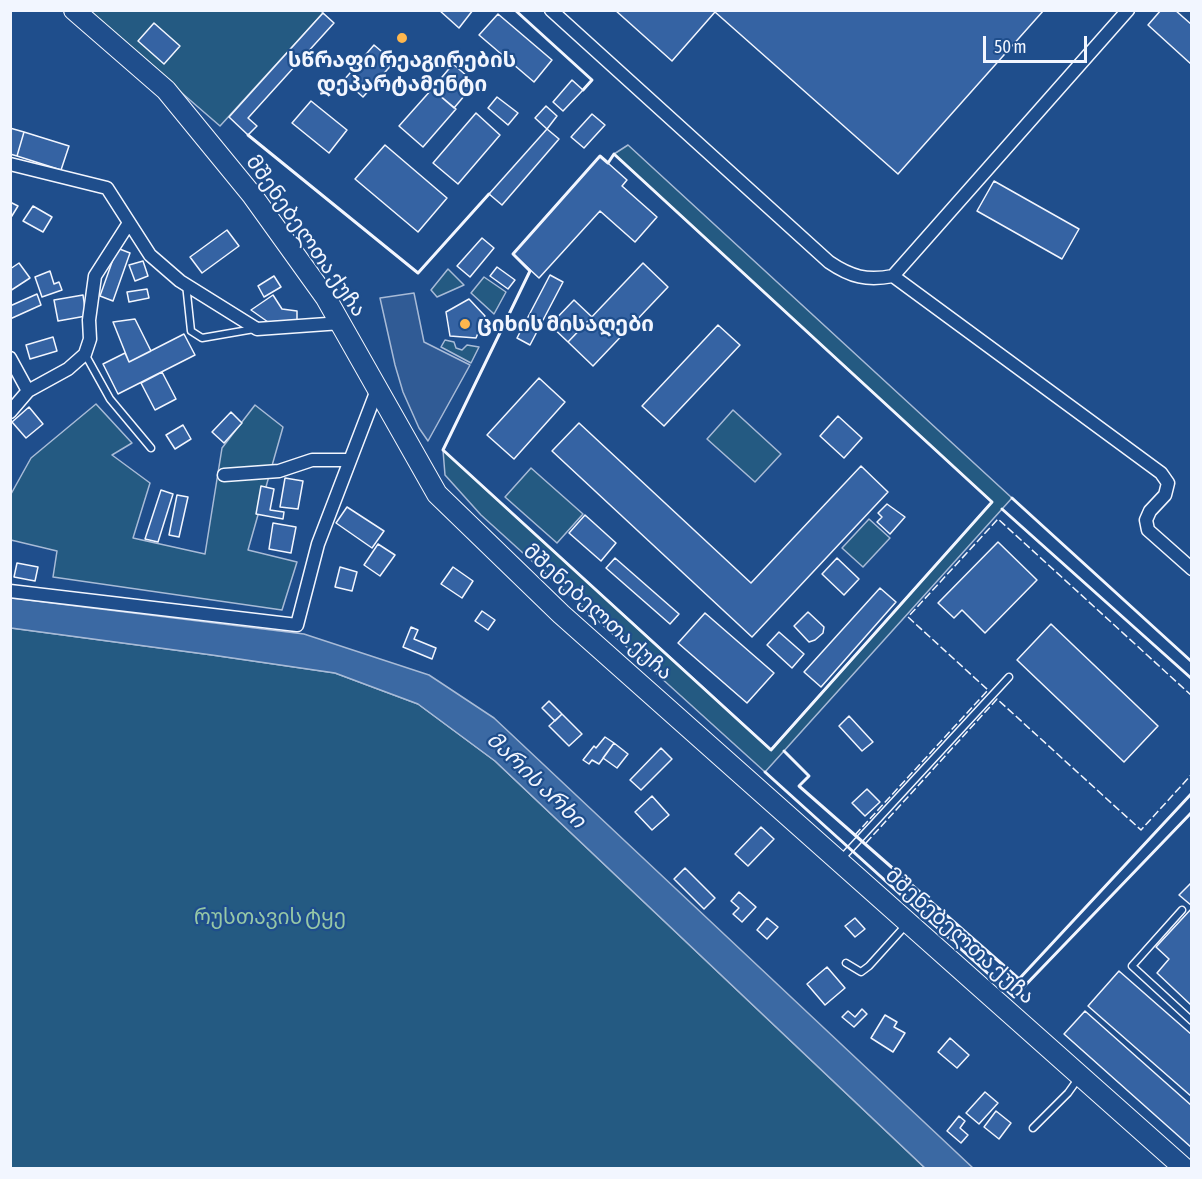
<!DOCTYPE html>
<meta charset="utf-8">
<style>
body{margin:0}
#map{position:relative;width:1202px;height:1179px;overflow:hidden;background:#1f4e8c;font-family:"Asap Condensed",sans-serif}
canvas{display:block}
.frame{position:absolute;inset:0;border:12px solid #f2f6ff;pointer-events:none}
.scale{position:absolute;left:983px;top:36px;width:104px;height:27px;box-sizing:border-box;border:3px solid #f2f6ff;border-top:0;padding-left:8px;font-size:18px;line-height:21px;white-space:nowrap;color:#f2f6ff;-webkit-text-stroke:4px #1f4e8c;paint-order:stroke}
</style>
<div id="map">
<canvas width="1202" height="1179"></canvas>
<div class="frame"></div>
<div class="scale">50 m</div>
</div>
<script>
const context = document.querySelector('canvas').getContext('2d');
context.lineJoin = 'round';
function paint(path, color) { context.fillStyle = color; context.fill(path, 'evenodd'); }
function stroke(path, color, width, dash) { context.strokeStyle = color; context.lineWidth = width; context.lineCap = dash ? 'butt' : 'round'; context.setLineDash(dash || []); context.stroke(path); }
function label(font, color, halo, rows, align = 'center') {
  context.font = font + ' "Asap Condensed","Noto Sans Georgian",sans-serif'; context.lineWidth = 4.5; context.setLineDash([]); context.textBaseline = 'middle'; context.strokeStyle = halo; context.fillStyle = color; for (const [text, x, y, turn = 0] of rows) {
    context.save(); context.translate(x, y); context.rotate((+turn || 0) * Math.PI / 180); context.textAlign = isNaN(turn) ? turn : align; if (halo) context.strokeText(text, 0, 0); context.fillText(text, 0, 0); context.restore();
  }
}
const green = new Path2D(`
 M320,10L323,13L220,126L87,11Z
 M628,145L1012,498L765,772L481,515L445,475L443,450L771,749L992,502L614,154Z
 M448,269L464,285L437,297L431,290Z
 M484,277L506,292L494,314L471,293Z
 M445,340L454,342L456,348L462,350L467,345L479,347L471,363L441,347Z
 M96,404L132,443L112,455L150,483L133,538L205,554L222,448L255,405L283,427L248,550L297,562L282,610L53,577L57,551L11,540V494L31,458Z
 M733,410L781,454L755,482L707,439Z
 M531,468L583,514L557,543L505,497Z
 M869,519L890,538L863,567L842,548Z
 M11,628L212,655L335,673L418,704L495,761L925,1168H11Z`);
paint(green, '#245a82');
stroke(green, '#a8bbd7', 1.5);
const parking = new Path2D(`
 M414,293L424,342L470,365L428,441L419,428L403,392L395,365L380,298Z`);
paint(parking, '#305b95');
stroke(parking, '#a8bbd7', 1.5);
const water = new Path2D(`
 M11,598L304,634L429,675L494,718L973,1168H925L495,761L418,704L335,673L212,655L11,628Z`);
paint(water, '#3b69a3');
stroke(water, '#a8bbd7', 1.5);
const building = new Path2D(`
 M439,10H473L459,28Z
 M615,10H1044L898,174L715,12L672,61Z
 M1161,10H1175L1192,25V65L1148,25Z
 M323,13L334,23L248,118L257,126L248,135L229,117Z
 M498,14L552,60L534,82L479,35Z
 M154,23L180,46L164,64L138,41Z
 M374,45L394,62L363,97L344,80Z
 M453,64L475,83L454,108L432,89Z
 M572,80L583,90L563,111L553,102Z
 M432,89L456,109L423,147L399,126Z
 M497,97L518,113L508,125L488,108Z
 M311,101L347,130L329,153L292,123Z
 M546,106L557,116L547,129L535,118Z
 M476,113L500,135L458,184L433,163Z
 M592,114L605,125L584,148L571,137Z
 M10,128L24,132L17,156L10,154Z
 M547,129L559,139L502,205L489,194Z
 M24,132L69,146L61,170L17,156Z
 M385,145L447,198L418,232L355,179Z
 M600,156L627,180L622,186L657,217L635,242L600,211L539,278L513,254Z
 M994,181L1079,229L1062,259L977,211Z
 M10,202L18,206L10,219Z
 M33,206L52,217L43,232L23,221Z
 M227,230L239,246L202,273L190,257Z
 M482,238L494,248L470,277L457,266Z
 M117,248L130,253L113,301L100,296Z
 M143,261L148,276L135,281L129,265Z
 M19,263L30,278L10,291V269Z
 M643,263L668,287L593,366L568,342Z
 M497,267L515,280L508,289L490,276Z
 M50,271L54,284L59,282L62,290L42,297L35,277Z
 M550,275L563,282L530,345L517,338Z
 M274,276L281,287L264,297L258,286Z
 M147,289L149,298L129,302L127,292Z
 M37,294L41,305L10,319V306Z
 M83,295L86,316L58,321L54,300Z
 M273,295L282,309L297,311V320L268,322L251,310Z
 M469,299L485,316L476,338L450,336L446,312Z
 M574,300L592,317L568,342L550,325Z
 M135,319L151,351L129,362L113,322Z
 M718,325L740,345L664,426L642,406Z
 M184,334L195,355L118,394L103,364L125,353L129,362Z
 M53,337L57,351L30,359L26,345Z
 M162,372L176,399L155,410L141,383Z
 M539,378L565,402L514,459L487,435Z
 M29,407L43,424L26,438L12,422Z
 M231,412L242,423L224,443L212,432Z
 M838,416L862,438L844,458L820,436Z
 M579,423L751,583L861,466L888,492L752,637L552,451Z
 M183,425L191,439L175,449L166,435Z
 M285,478L303,481L298,509L280,507Z
 M261,486L274,489L270,510L284,512L283,519L256,514Z
 M161,490L173,494L158,542L145,539Z
 M177,495L188,497L179,537L169,535Z
 M887,504L905,517L890,534L877,522L882,517L878,513Z
 M347,507L384,531L372,548L336,523Z
 M585,515L616,543L601,561L569,533Z
 M273,523L296,527L291,553L269,549Z
 M998,542L1037,580L985,633L962,610L954,618L938,603Z
 M378,544L395,555L380,576L364,565Z
 M615,558L679,614L670,624L606,568Z
 M837,558L859,579L844,595L822,574Z
 M17,563L38,567L35,581L14,577Z
 M340,567L357,572L352,591L335,587Z
 M453,567L473,581L462,598L441,584Z
 M880,588L896,602L821,687L804,672Z
 M482,611L495,620L488,630L475,621Z
 M808,612L824,627L823,633L815,640L809,642L794,626Z
 M705,613L774,673L747,703L678,643Z
 M1051,624L1158,726L1124,762L1017,660Z
 M411,627L418,630L414,639L436,648L432,659L403,647Z
 M779,632L804,654L792,668L767,645Z
 M549,701L562,714L555,721L542,708Z
 M562,714L582,734L569,746L549,726Z
 M849,716L873,742L862,751L839,726Z
 M605,737L614,743L599,764L592,760L589,764L583,760L594,746L596,748Z
 M614,743L628,754L617,768L603,758Z
 M661,748L672,759L641,790L630,780Z
 M867,789L880,802L865,816L852,803Z
 M652,796L669,815L652,830L635,812Z
 M761,827L774,839L748,866L735,854Z
 M685,868L715,898L704,909L674,879Z
 M1192,882V906L1179,895Z
 M739,892L756,907L742,922L733,914L739,908L731,901Z
 M1192,908V1006L1157,973L1169,959L1156,947Z
 M767,918L778,927L767,939L757,930Z
 M855,918L865,929L855,937L845,926Z
 M827,967L845,988L825,1005L807,984Z
 M1119,971L1192,1035V1097L1088,1006Z
 M862,1009L867,1014L854,1027L842,1017L848,1011L855,1017Z
 M1085,1011L1192,1106V1148L1064,1034Z
 M885,1015L897,1022L894,1027L905,1033L893,1052L871,1038Z
 M950,1038L969,1055L957,1068L938,1052Z
 M985,1092L998,1103L979,1124L966,1113Z
 M996,1111L1011,1123L999,1139L984,1127Z
 M959,1116L965,1121L960,1128L968,1135L961,1143L947,1131Z`);
paint(building, '#3563a3');
stroke(building, '#f2f6ff', 1.5);
const service = new Path2D(`
 M186,284L191,331L202,338L254,329
 M85,354L110,399L151,448
 M842,858L1009,677
 M1182,910L1132,966L1192,1021
 M846,963L861,972L869,966L906,925
 M1033,1128L1068,1093L1078,1079`);
const minor = new Path2D(`
 M551,10L829,262C851,277 867,281 893,276L1128,10
 M10,164L107,188L150,255L180,281L257,329L341,323
 M893,276L1161,473L1168,483L1165,495L1150,511L1146,520L1148,530L1192,569
 M10,358L28,391L68,369L85,354L90,339L89,320L95,276L129,223
 M10,412L28,391
 M224,475L279,471L312,460H350
 M10,591L297,625L318,544L377,390`);
const primary = new Path2D(`
 M74,10L166,90L252,195L326,298L437,494L561,614L1184,1168`);
stroke(service, '#f2f6ff', 9);
stroke(minor, '#f2f6ff', 15);
stroke(primary, '#f2f6ff', 22);
stroke(service, '#1f4e8c', 6);
stroke(minor, '#1f4e8c', 12);
stroke(primary, '#1f4e8c', 20);
stroke(new Path2D(`
 M855,835L988,690L908,617L998,519L1192,696
 M866,843L997,699L1141,830L1192,774`), '#f2f6ff', 1.5, [8, 3]);
stroke(new Path2D(`
 M515,10L592,80L583,90
 M248,135L418,273L489,194
 M614,154L992,502L771,750L443,450L530,271L513,254L600,156L608,163Z
 M1012,498L1192,662
 M1002,509L1192,679
 M784,751L809,776L799,786L1019,979L1192,793
 M765,772L1014,997L1192,812`), '#f2f6ff', 3);
for (const [x, y, r, color] of [
 [402,38,6,"#ffb74d"],
 [465,324,6,"#ffb74d"]
]) { const dot = new Path2D(); dot.arc(x, y, r, 0, 2 * Math.PI); context.fillStyle = color; context.fill(dot); stroke(dot, '#1f4e8c', 2); }
label('bold 21px', '#f2f6ff', '#1f4e8c', [
 ["სწრაფი რეაგირების",402,60],
 ["დეპარტამენტი",402,84],
 ["ციხის მისაღები",477,324,"left"]
]);
label('21px', '#f2f6ff', '#1f4e8c', [
 ["მშენებელთა ქუჩა",306,236,55],
 ["მშენებელთა ქუჩა",598,612,42],
 ["მშენებელთა ქუჩა",960,936,42]
]);
label('21px', '#97c8a6', '#1f4e8c', [
 ["რუსთავის ტყე",270,917]
]);
label('italic 22px', '#f2f6ff', '#1f4e8c', [
 ["მარის არხი",536,780,44]
]);
</script>
